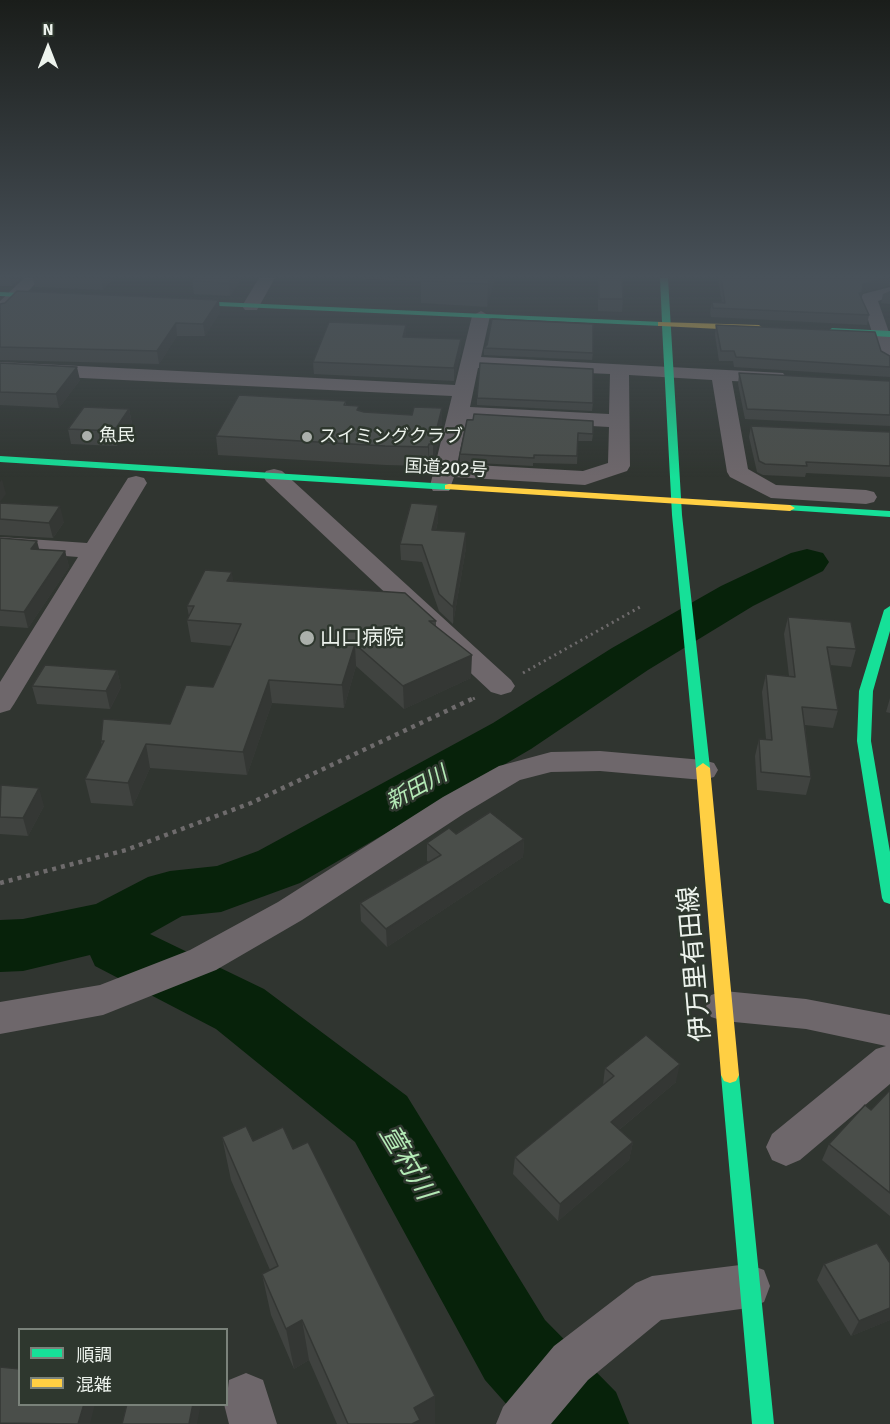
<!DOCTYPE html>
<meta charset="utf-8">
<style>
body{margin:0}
#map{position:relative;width:890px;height:1424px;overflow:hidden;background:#303530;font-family:Signika,"Noto Sans JP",sans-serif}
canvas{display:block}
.legend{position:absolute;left:18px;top:1328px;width:210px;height:78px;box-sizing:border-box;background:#2e372e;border:2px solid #7a827a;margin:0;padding:8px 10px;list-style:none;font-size:18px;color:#edf3ed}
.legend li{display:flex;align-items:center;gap:12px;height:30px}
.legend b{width:30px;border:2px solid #7a827a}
.north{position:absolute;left:18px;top:18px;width:60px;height:60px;-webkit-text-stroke:4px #2e372e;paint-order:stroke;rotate:0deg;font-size:16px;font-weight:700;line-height:24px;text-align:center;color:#edf3ed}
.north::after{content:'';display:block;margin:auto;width:21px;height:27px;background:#edf3ed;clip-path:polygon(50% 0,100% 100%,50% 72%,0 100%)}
</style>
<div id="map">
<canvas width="890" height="1424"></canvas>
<ul class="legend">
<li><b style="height:8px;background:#16e098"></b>順調</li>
<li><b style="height:8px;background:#ffcf43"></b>混雑</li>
</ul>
<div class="north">N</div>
</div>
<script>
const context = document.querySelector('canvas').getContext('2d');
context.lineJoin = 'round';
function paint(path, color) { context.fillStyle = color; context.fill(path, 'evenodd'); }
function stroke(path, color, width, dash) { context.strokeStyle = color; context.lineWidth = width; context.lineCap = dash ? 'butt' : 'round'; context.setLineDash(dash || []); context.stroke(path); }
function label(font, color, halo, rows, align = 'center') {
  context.font = font + ' Signika,"Noto Sans JP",sans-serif'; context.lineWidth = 5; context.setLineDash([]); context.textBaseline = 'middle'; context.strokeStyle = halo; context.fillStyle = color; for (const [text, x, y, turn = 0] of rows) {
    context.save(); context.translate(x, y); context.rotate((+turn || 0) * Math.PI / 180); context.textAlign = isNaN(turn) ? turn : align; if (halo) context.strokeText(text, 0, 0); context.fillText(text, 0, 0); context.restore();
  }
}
paint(new Path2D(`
 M807,549L823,553L829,562L823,571L753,606L648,670L531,749L300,883L221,912L182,916L150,934L264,989L407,1096L545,1320L616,1392L629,1424H524L485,1380L355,1142L216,1029L95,966L90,955L23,971L0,972V920L23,919L96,904L148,877L170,871L217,866L258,851L493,723L612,648L721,586L791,553Z`), '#07220a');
stroke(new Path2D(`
 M523,673L640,607
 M473,699L477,697`), '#6e6b6c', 3, [2, 4]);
stroke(new Path2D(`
 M0,883L126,850L251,803L476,697`), '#6e6b6c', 4.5, [4, 5]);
paint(new Path2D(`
 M24,278H41L6,314L0,315V301Z
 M259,278H275L257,310H245L242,306Z
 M890,287V297L878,301L890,335V366L881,360L861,298L863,294Z
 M481,311L490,316L481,357L783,373L786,377L776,383L732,381L748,469L776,485L866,490L874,492L877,497L874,502L866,504L771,498L730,477L727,472L712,380L629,375L630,466L627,471L585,485L454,477L449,491H433L430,486L452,396L0,374V362L455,385L472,316ZM478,368L610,374L609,414L470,407ZM467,419L609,427L608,463L583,471L457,464Z
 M274,469L282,471L511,680L515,686L511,692L501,695L491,692L266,481L263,476L266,471Z
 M136,476L144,478L147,483L14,704L10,710L0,713V682L78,557L0,551V537L87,543L128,478Z
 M600,751L703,760L714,763L718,770L714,777L703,780L600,771L551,772L520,780L465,813L302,920L216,970L103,1015L0,1034V1002L100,985L190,950L278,902L443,797L499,766L551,752Z
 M724,991L806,999L890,1015V1084L800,1160L786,1166L772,1160L766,1147L772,1134L876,1049L886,1046L806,1029L724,1021L711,1017L706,1006L711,995Z
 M748,1264L764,1270L770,1286L764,1302L748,1308L661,1320L588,1380L551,1424H496L503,1407L554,1346L636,1283L652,1276Z
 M246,1373L263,1380L277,1424H229L224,1404H226L229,1380Z`), '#6e676b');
paint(new Path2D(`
 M660,278H668L682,515L710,768L703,773L696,768L672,515L662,326L175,304L171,302L175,300L662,322Z
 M0,292L58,295L62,297L58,299L0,296Z
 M832,328L890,331V337L829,333L828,331Z
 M0,456L449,484L454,487L449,490L0,462Z
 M790,505L890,511V517L786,510L785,508Z
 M890,606V631L873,691L871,741L890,852V904L884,902L882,898L857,741L859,691L884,610Z
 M730,1067L736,1069L739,1075L774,1424H752L721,1075L724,1069Z`), '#16e098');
paint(new Path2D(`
 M658,322L759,325L763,328L759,331L661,326H658Z
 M449,484L790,505L795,508L790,511L445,489V485Z
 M703,763L710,768L739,1075L736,1081L730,1083L724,1081L721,1075L696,768Z`), '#ffcf43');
paint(new Path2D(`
 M0,278H22L12,286H0Z
 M33,278H114L103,290L35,287Z
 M242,278L230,296L194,294L192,281Z
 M337,278H495L487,307L421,303V281Z
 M598,278H622L623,299L622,312L598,311Z
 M718,278H890V285L862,293L861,298L869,315L867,325L711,317L710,312L712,302L722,303Z
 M890,291V304L881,303L883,294Z
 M0,304L220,312L205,336H177L159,364L0,360Z
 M716,325L881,351L890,356V377L734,367L733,361H719L715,335Z
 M406,337L461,339V351L454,381L314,374L313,362Z
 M487,345L593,353L592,360L484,355V348Z
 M0,363L80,380L59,408L0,405Z
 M739,373L890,381V426L745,419L738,384Z
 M477,398L593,403L592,411L477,405Z
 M346,401V405L364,412L442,427L433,463H429V466L386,465L218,455L216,436Z
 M129,409L132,424L117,446L71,444L68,429Z
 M467,420L593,434L592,441H578L577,464L533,463V466L460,462V454Z
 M751,426L890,432V477L806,473L805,477L763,475L757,472L749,437Z
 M0,503L64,522L53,538L0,535Z
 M438,505V521L436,530L466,532V548L453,624L439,611L422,562L401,560L400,544Z
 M0,538L39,550L65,551L69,567L28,628L0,626Z
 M233,581L436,621V626L471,678L404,709L356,666L344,708L272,703L247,775L150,768L133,806L91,803L85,779L102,746L101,741L170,724L213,687L232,646L191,642L187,620L189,616L187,606Z
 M788,617L856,649L851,667L830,665L838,710L833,728L805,725L811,777L806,795L757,790L755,756L759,739H766L762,692L766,674L789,676L784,634Z
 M117,670L121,687L110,709L37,704L32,686Z
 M890,698V713L886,712Z
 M0,786L44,806L28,836L0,834Z
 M456,834L524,839L523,857L387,947L361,921L360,903L429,862L427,861V843Z
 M605,1068L676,1082L619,1130L633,1142L629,1160L558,1221L513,1174L515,1157L603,1085Z
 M890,1090V1216L822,1160L829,1144L871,1110Z
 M222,1137L253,1141L293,1149L435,1396V1424H337L309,1360L294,1369L271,1315L262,1274L270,1270L231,1180Z
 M890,1263V1320L851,1336L817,1280L824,1264Z`), '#404340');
paint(new Path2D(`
 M10,278H22L12,286Z
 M101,278H114L103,290Z
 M232,278H242L230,296L229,283Z
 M489,278H495L487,307L488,284Z
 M885,278H890L889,285L861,293L863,284Z
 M219,300L220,312L205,336L203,324Z
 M176,323L177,336L159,364L157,351Z
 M406,325V337H403Z
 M461,339V351L454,381V368Z
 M77,367L80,380L59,408L56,394Z
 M442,408V427L433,463V444Z
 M129,409L132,424L117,446L114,431Z
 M429,444V466L428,447Z
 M2,479L6,494L0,502V482Z
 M438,505V521L432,546V530Z
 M60,506L64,522L53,538L49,523Z
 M466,532V548L453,624V607Z
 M37,541L41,556L31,549Z
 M65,551L69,567L28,628L24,612Z
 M232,572L235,594L227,581Z
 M355,644L356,666L344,708L342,685Z
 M472,655L471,678L404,709L403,686Z
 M117,670L121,687L110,709L106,691Z
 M269,680L272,703L247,775L243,752Z
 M146,744L150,768L133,806L128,783Z
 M39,788L44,806L28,836L23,818Z
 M524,839L523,857L387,947L386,929Z
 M680,1064L676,1082L608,1139L611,1122Z
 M633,1142L629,1160L558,1221L560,1204Z
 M890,1308V1320L851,1336L859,1321Z
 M302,1320L309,1360L294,1369L286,1329Z
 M435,1396V1424H412L414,1408Z
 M84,1404H95L90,1424H78Z
 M193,1404H201L197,1424H189Z`), '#343734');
const building = new Path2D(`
 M195,278H232L229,283L192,281Z
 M422,278H489L488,284L421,281Z
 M599,278H622L623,299H599Z
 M721,278H885L863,284L862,293H859L869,315L713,308L712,302L725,303Z
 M17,291L219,300L203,324L176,323L157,351L0,347V304L5,303Z
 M492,319L593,324V353L484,348L487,345Z
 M329,322L406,325L403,337L461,339L454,368L313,362Z
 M716,325L875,332L881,351L890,356V367L736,357L734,351H721Z
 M0,363L77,367L56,394L0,392Z
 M480,363L593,369V403L477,398Z
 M739,373L890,381V415L747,409Z
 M239,395L346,401L344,405L359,406L357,410L364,412L412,415L414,407L442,408L433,444H429L428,447L385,446L216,436Z
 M84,407L129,409L114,431L68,429Z
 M474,414L593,421V434L578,433L577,456L534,455V458L460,454L467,420H473Z
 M751,426L890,432V466L806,462L807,466L765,464L759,461Z
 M0,503L60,506L49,523L0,519Z
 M411,503L438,505L432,530L466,532L453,607L439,594L422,545L400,544Z
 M0,538L37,541L31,549L65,551L24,612L0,610Z
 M205,570L232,572L227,581L405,593L436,621H429L472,655L403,686L355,644L342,685L269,680L243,752L146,744L128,783L85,779L104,741H101L103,719L170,724L186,685L213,687L241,624L187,620L194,606H187Z
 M788,617L851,622L856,649L827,647L838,710L802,707L811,777L761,772L759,739L772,740L766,674L795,677Z
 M45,665L117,670L106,691L32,686Z
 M1,785L39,788L23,818L0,817Z
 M490,812L524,839L386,929L360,903L441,855L427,843L449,828L456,834Z
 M646,1035L680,1064L611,1122L633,1142L560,1204L515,1157L614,1076L605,1068Z
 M890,1090V1193L829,1144L865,1105L871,1110Z
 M246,1126L253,1141L283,1127L293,1149L308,1142L435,1396L414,1408L420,1420L412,1424H348L302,1320L286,1329L262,1274L278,1266L222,1137Z
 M877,1243L890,1263V1308L859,1321L824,1264Z
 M0,1367L20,1369V1404H84L78,1424L0,1423Z
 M127,1404H193L189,1424H122Z`);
paint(building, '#4a4e4a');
stroke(building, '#343734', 1.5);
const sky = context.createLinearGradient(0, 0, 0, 477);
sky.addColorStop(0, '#1a1d1a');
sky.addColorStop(0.58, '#485159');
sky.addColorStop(1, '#48515900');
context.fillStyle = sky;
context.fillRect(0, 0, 890, 477);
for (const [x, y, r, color] of [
 [87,436,6,"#abb0ab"],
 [307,437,6,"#abb0ab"],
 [307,638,8,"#abb0ab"]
]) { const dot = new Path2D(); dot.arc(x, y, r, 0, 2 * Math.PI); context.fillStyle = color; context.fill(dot); stroke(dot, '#2e372e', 2); }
label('18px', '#edf3ed', '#2e372e', [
 ["魚民",99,436],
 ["スイミングクラブ",319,437]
], 'left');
label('18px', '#edf3ed', '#2e372e', [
 ["国道202号",446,469,3]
]);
label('21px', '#edf3ed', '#2e372e', [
 ["山口病院",320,638]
], 'left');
label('italic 22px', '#b4eab6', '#2e372e', [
 ["新田川",417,789,-29]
]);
label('26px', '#edf3ed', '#2e372e', [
 ["伊万里有田線",696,964,-95]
]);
label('italic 27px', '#b4eab6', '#2e372e', [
 ["萱村川",406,1163,59]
]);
</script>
